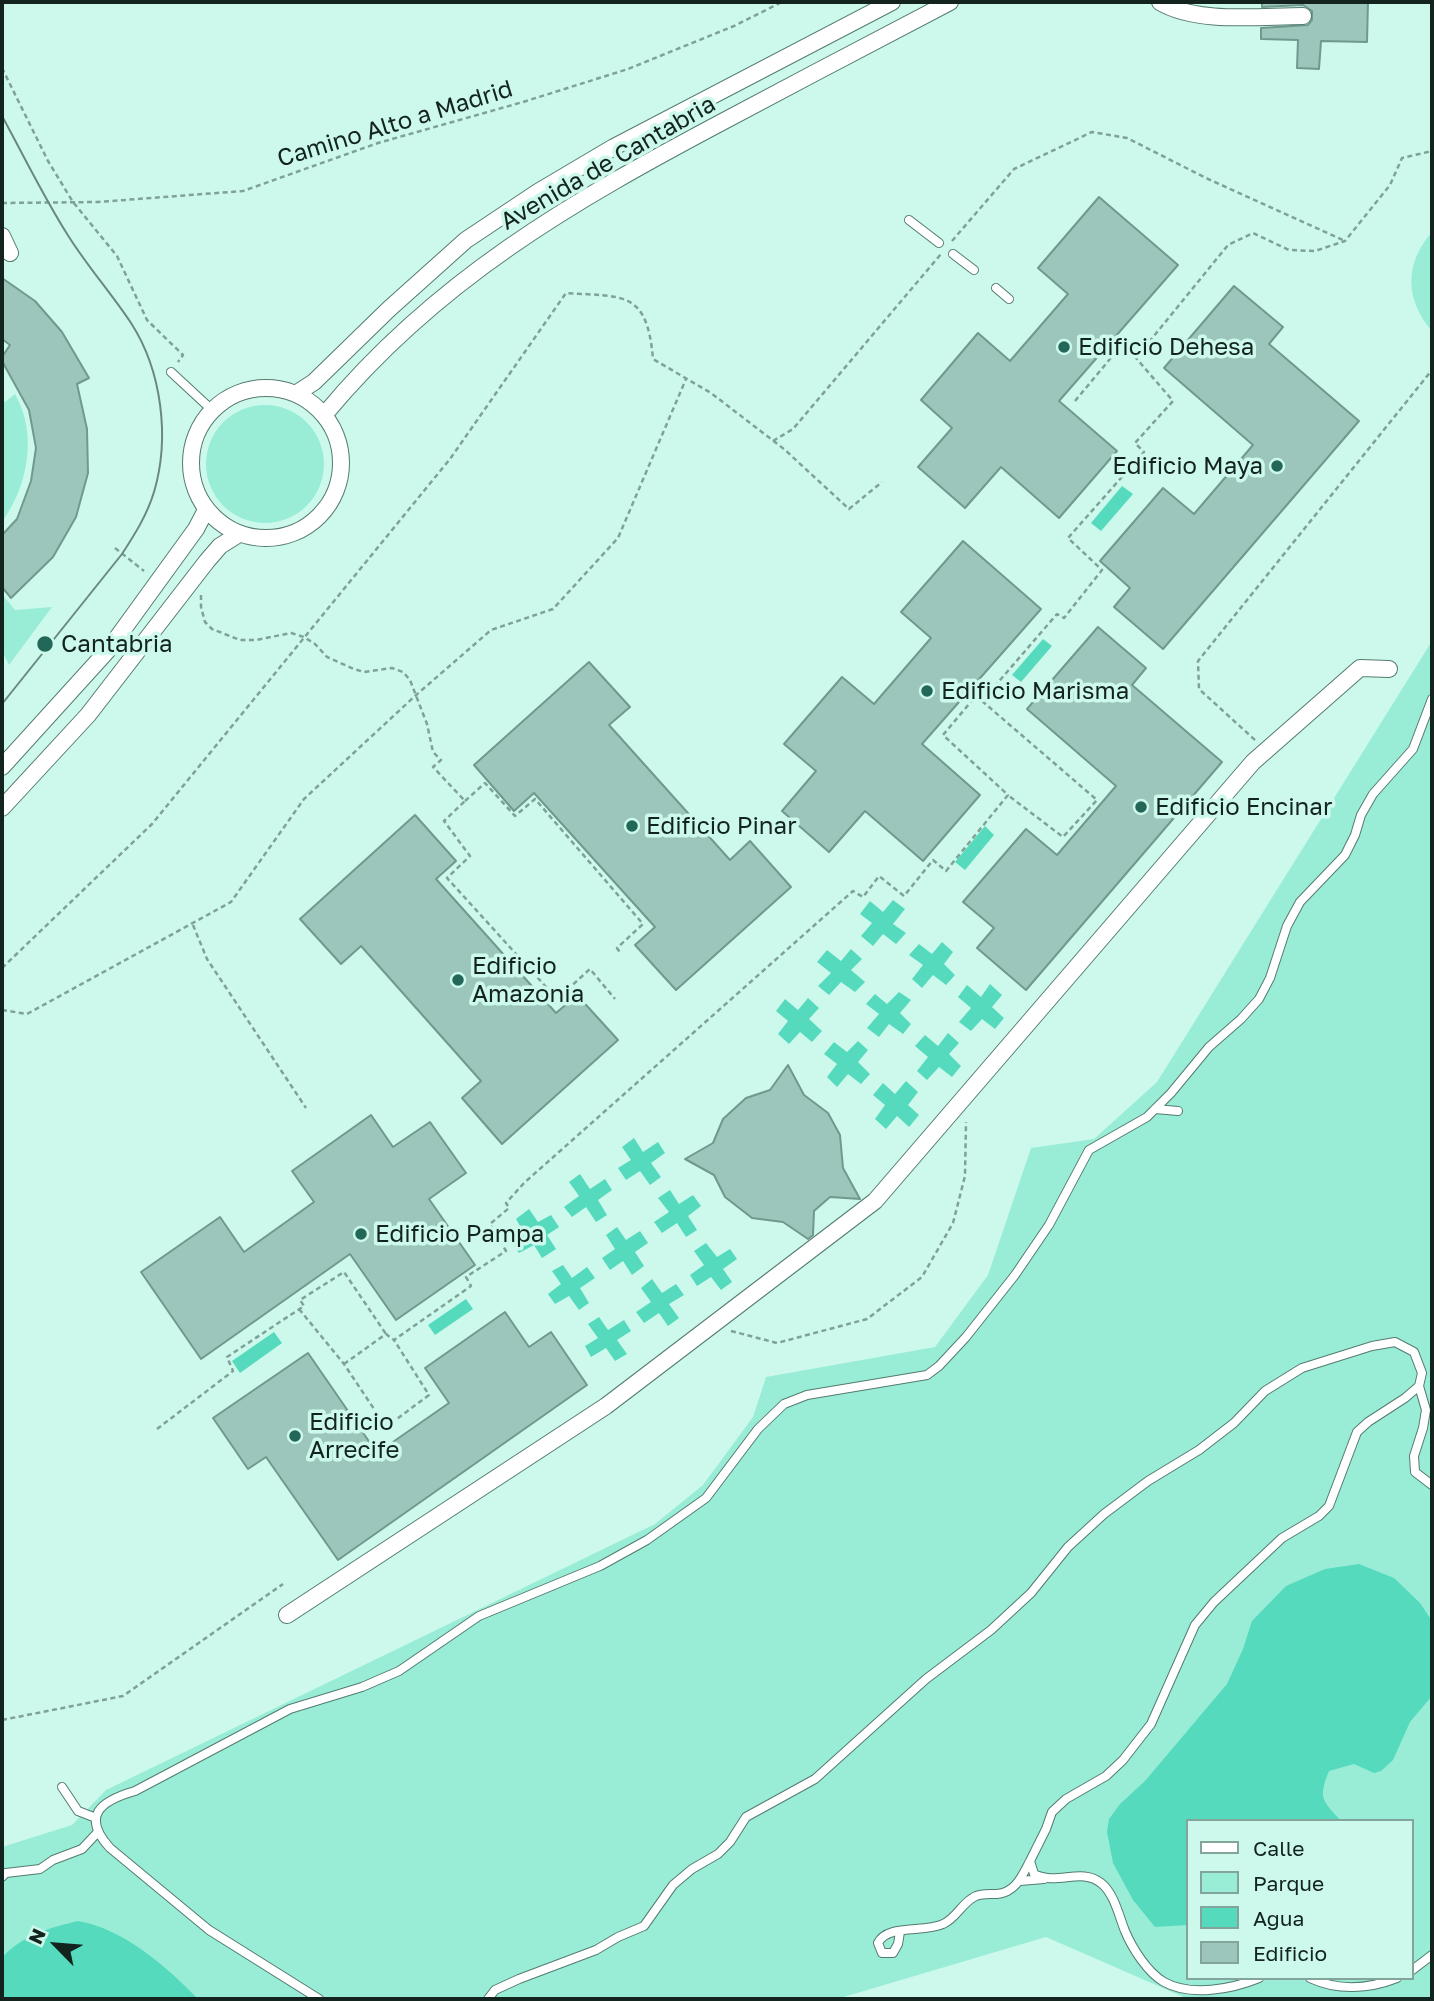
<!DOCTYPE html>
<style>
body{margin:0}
#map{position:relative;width:1434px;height:2001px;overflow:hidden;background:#cdf9ec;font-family:"Golos Text",sans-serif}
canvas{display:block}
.frame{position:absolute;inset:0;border:4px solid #13241f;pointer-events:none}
.legend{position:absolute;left:1186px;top:1819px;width:228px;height:161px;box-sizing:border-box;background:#cdf9ec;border:2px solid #83a49a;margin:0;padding:9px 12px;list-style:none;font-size:21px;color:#13241f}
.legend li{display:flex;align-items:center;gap:14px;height:35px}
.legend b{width:35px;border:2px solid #83a49a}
.north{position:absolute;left:21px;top:1910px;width:70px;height:70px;-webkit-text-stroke:5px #cdf9ec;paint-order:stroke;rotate:295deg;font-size:19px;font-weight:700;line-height:28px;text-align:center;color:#13241f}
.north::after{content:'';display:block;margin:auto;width:24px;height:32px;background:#13241f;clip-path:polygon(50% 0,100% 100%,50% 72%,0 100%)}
</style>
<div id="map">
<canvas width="1434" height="2001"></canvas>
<div class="frame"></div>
<ul class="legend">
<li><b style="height:9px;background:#fff"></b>Calle</li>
<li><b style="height:19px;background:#99edd7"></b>Parque</li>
<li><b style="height:19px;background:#55dabd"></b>Agua</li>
<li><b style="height:19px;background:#9cc6bb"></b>Edificio</li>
</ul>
<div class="north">N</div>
</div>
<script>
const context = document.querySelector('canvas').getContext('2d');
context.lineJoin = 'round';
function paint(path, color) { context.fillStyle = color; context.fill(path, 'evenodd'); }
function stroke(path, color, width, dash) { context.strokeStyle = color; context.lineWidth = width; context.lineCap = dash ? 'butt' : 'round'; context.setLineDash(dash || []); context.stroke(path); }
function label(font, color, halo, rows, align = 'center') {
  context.font = font + ' "Golos Text",sans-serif'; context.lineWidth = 7; context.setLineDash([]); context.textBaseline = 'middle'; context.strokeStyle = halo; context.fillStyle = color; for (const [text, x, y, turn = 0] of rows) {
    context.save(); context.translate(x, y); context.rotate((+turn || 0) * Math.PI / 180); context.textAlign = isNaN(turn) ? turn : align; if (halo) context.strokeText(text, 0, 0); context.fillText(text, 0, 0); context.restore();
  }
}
paint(new Path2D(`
 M1432,232V331C1405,300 1404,264 1432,232Z
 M15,394C38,434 28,486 2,522V399L5,402Z
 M206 464a59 59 0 1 1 118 0a59 59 0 1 1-118 0Z
 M2,594L15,610L52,607L9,665L2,651Z
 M1432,641V1999H1188L1046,1937L837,1999H2V1847L72,1825L106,1790L655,1524L703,1485L753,1417L766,1377L935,1347L988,1275L1031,1148L1094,1139L1157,1082ZM1187,1821H1411V1978H1187Z`), '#99edd7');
paint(new Path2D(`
 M1122,486L1133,494L1101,531L1091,523Z
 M1043,639L1052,646L1021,682L1012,675Z
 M985,826L994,835L965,870L955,862Z
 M893,900L905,909L893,924L906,933L896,944L883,934L873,946L861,936L872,923L860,914L870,901L883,912Z
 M942,942L953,952L944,964L955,975L946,985L933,975L922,988L912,979L923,965L909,955L919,944L932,954Z
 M851,949L862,959L851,970L865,982L855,992L841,982L829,995L818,986L831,973L817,962L827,950L841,961Z
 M990,984L1002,995L992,1007L1004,1018L995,1029L982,1019L971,1031L959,1022L971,1008L958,997L967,985L981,997Z
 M899,992L911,1000L900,1013L911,1024L903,1034L889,1024L879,1037L867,1028L879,1014L866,1004L875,994L887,1004Z
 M808,998L819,1008L809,1019L822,1031L812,1042L800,1032L789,1044L778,1034L788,1021L776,1011L785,999L798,1010Z
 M948,1033L959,1043L949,1054L961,1066L952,1077L939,1067L927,1080L917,1071L928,1057L915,1046L925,1035L938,1046Z
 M858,1041L868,1050L858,1062L870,1074L861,1084L848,1074L837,1087L827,1077L837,1064L824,1054L834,1042L847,1052Z
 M906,1081L918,1092L908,1105L919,1115L909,1127L897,1116L886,1129L875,1119L885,1105L873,1095L883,1083L895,1094Z
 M634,1138L643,1152L658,1142L665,1153L651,1163L661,1177L650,1185L640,1171L626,1180L618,1168L631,1160L622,1147Z
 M580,1174L590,1189L605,1179L612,1190L598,1200L607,1215L596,1222L586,1207L572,1217L564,1207L579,1196L569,1182Z
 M670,1190L679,1204L693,1195L701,1206L688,1216L697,1230L686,1237L677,1223L662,1233L654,1222L669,1212L658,1198Z
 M529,1209L538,1222L551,1215L559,1227L547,1235L556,1249L542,1258L534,1245L519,1253L511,1241L524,1233L516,1219Z
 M617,1227L626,1240L640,1231L648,1243L635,1252L644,1266L632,1275L623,1261L610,1270L602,1258L615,1249L606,1235Z
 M706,1243L717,1257L730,1249L737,1259L723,1269L732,1282L721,1290L711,1277L697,1286L690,1275L704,1265L694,1251Z
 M563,1265L572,1278L587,1267L595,1278L580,1288L589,1303L579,1310L569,1296L555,1304L548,1294L561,1284L552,1271Z
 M652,1279L662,1293L676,1284L684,1295L669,1304L679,1318L668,1326L659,1313L644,1323L636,1312L651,1302L641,1288Z
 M466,1299L473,1309L435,1335L428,1325Z
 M599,1317L608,1330L624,1320L631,1331L617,1340L627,1354L615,1361L606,1348L591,1357L585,1346L598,1338L588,1324Z
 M274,1332L282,1343L240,1373L232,1361Z
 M1359,1564L1394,1578L1420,1603L1432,1621V1696L1410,1722L1393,1760L1381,1771L1374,1773L1354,1764L1329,1771C1318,1798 1322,1800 1341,1821H1187V1925L1155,1927L1133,1900L1113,1863L1107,1832L1109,1819L1120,1804L1145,1781L1227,1684L1243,1649L1252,1621L1286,1586L1325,1569Z
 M78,1921C124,1929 166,1966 198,1999H2V1958C22,1935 49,1928 78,1921Z`), '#55dabd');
const building = new Path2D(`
 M1262,2H1368L1367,42L1321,41L1319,69L1297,68L1298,40L1261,39V28L1308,25L1312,20V11L1303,5L1262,7Z
 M1099,197L1178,265L1059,401L1117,451L1059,518L1001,467L965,508L918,467L952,428L921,400L978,333L1010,361L1068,294L1038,268Z
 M2,278L35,301L62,332L89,378L77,384L87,429L88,473L76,517L53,557L11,598L2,587V535L17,519L31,481L36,448L29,410L2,361V357L10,345L2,339Z
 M1234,286L1283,327L1269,344L1359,421L1163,649L1114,607L1130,588L1100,561L1163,488L1194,514L1253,445L1164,368Z
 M963,541L1041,609L922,744L980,795L923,861L865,811L829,852L782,811L816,771L784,744L842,677L874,704L931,638L901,612Z
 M1098,627L1146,668L1132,685L1222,762L1026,990L977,948L994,928L963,902L1026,829L1057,855L1116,786L1027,709Z
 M589,662L630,707L609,725L730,860L750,841L791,887L676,990L635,945L655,927L534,793L514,811L474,765Z
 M415,815L456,861L436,879L556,1013L577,995L618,1040L502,1144L462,1098L481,1081L361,946L341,964L300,919Z
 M788,1065L804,1095L828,1113L840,1135L843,1168L860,1199L830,1197L814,1211L813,1235L808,1239L783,1222L752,1218L725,1197L714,1175L685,1159L713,1143L723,1119L746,1098L770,1090Z
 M371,1115L393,1147L430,1122L466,1173L429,1199L475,1265L396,1320L350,1254L201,1359L141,1272L220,1217L244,1252L314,1202L292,1171Z
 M505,1312L529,1347L551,1332L587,1385L338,1560L266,1457L248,1469L213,1418L308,1353L377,1453L449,1403L425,1368Z`);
paint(building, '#9cc6bb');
stroke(building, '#70998d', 2);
const lane = new Path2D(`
 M909,220L939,243
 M953,254L974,270
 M996,288L1009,299
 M171,372L212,410
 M1155,1109L1178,1111
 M62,1787L78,1811L96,1818
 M2,1877L6,1873L40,1869L53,1860L82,1849L97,1833
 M1020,1881L1044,1879
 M900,1932L898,1944L893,1953H882L878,1943C887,1924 924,1933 943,1924C957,1918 962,1902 976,1896C982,1893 991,1894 997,1894C1016,1892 1022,1876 1030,1861
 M1411,1971L1432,1955
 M1259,1978C1232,1989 1191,1997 1164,1982C1148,1973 1132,1948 1125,1931C1119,1916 1114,1893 1101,1883C1081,1867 1057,1886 1034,1874L1030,1861L1046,1829L1052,1812L1066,1799L1106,1776L1123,1760L1151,1724L1195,1625L1214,1602L1282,1538L1319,1516L1329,1506L1357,1432L1368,1422L1405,1398L1419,1386
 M1310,1978C1338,1991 1369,1989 1397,1978
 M319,1999L209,1930L110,1848C81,1816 100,1801 135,1791L290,1709L362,1687L399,1671L479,1616L600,1566L647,1540L706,1498L758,1429L784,1404L807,1395L927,1375L939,1366L966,1337L1015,1275L1049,1225L1089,1150L1147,1117L1171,1093L1209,1047L1241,1019L1259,999L1270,978L1287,926L1300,902L1345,855L1355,835L1361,815L1373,794L1413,749L1432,699
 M488,1999L495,1990L519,1979L596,1950L618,1937L644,1926L673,1885L692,1869L718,1854L730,1842L746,1817L815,1779L926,1679L991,1630L1031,1593L1068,1547L1104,1514L1148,1481L1199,1450L1234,1423L1265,1391L1302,1368L1372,1346L1395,1342L1414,1352L1422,1373L1419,1386L1426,1410L1423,1428L1414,1456L1415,1472L1432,1485`);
const street = new Path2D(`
 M1160,2C1197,24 1260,16 1303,16
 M2,236L10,253
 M191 463a75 75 0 1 1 150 0a75 75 0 1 1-150 0Z
 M297,393L314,382L389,309L466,240L538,192L614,147L892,2
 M325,414C437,279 573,201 724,121C799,81 875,41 950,2
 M2,767L109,649L196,529L206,510
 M2,808L88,715L207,561L220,546L239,534
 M287,1615L606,1406L875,1201L1253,762L1360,668L1389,669`);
stroke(lane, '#537b70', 10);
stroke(street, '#537b70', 18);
stroke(new Path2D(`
 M2,68L48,161L73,202L117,256L147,320L183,355L178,362
 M2,203L98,202L243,191L378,143L523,102L628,69L734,26L782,2
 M952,241L1014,169L1092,132L1127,138L1206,178L1345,241
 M1075,401L1120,347L1136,358L1228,245L1253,233L1289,250L1315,251L1345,241L1390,185L1402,158L1432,151
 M773,441L793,429L941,254
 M115,548L144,571
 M201,595V607L205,622L212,629L240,640H256L291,633L304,637L315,644L327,657L354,669L364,672L392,668L403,672L410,680L427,724L433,752L441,760L433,767L465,801L444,821L470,856L447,878L557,999L590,969L615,999
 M982,701L1097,800L1063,837L1009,796
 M1255,740L1199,689L1198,661L1432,370
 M465,801L485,783L515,816L535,799L643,924L617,948L621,954
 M193,925L207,959L306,1108
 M2,968L152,824L450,459L566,293C624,297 647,290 653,359L711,393L784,449L849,509L882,482
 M2,1010L27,1014L231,902L304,799L415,696L491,630L553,609L618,538L686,379
 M299,1309L344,1364L386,1427L429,1395L394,1340
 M731,1331L777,1343L867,1319L922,1277L953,1223L965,1176L966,1122
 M344,1364L386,1334L394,1340L471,1286L466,1277L506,1251L490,1224L509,1208L506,1203L524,1183L853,891L863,897L879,876L904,896L933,860L946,871L1008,795L943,735L975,697L982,701L1057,614L1064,618L1102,570L1068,538L1144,452L1135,443L1173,401L1136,358
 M157,1429L233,1371L227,1357L304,1306L300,1300L344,1272L386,1334
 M2,1720L123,1696L283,1584`), '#80a198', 2.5, [5, 3.5]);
stroke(lane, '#fff', 8);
stroke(street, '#fff', 16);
stroke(new Path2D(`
 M2,116C24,156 44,198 69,237C88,267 111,293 131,323C162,371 170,438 154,492C147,515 135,534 122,554L2,704`), '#6a887f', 2);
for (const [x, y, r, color] of [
 [1064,347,7,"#236758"],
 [1277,466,7,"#236758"],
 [45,644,9,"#236758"],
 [927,691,7,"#236758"],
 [1141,807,7,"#236758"],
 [632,826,7,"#236758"],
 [458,980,7,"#236758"],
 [361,1234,7,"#236758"],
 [295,1436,7,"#236758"]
]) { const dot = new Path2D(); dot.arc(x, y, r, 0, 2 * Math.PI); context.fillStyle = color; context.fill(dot); stroke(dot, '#cdf9ec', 2.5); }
label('24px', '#13241f', '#cdf9ec', [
 ["Camino Alto a Madrid",395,124,-17],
 ["Avenida de Cantabria",608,163,-30]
]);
label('24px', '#13241f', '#cdf9ec', [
 ["Edificio Dehesa",1078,347],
 ["Edificio Maya",1263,466,"right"],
 ["Cantabria",61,644],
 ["Edificio Marisma",941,691],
 ["Edificio Encinar",1155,807],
 ["Edificio Pinar",646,826],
 ["Edificio",472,966],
 ["Amazonia",472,994],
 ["Edificio Pampa",375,1234],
 ["Edificio",309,1422],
 ["Arrecife",309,1450]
], 'left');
</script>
